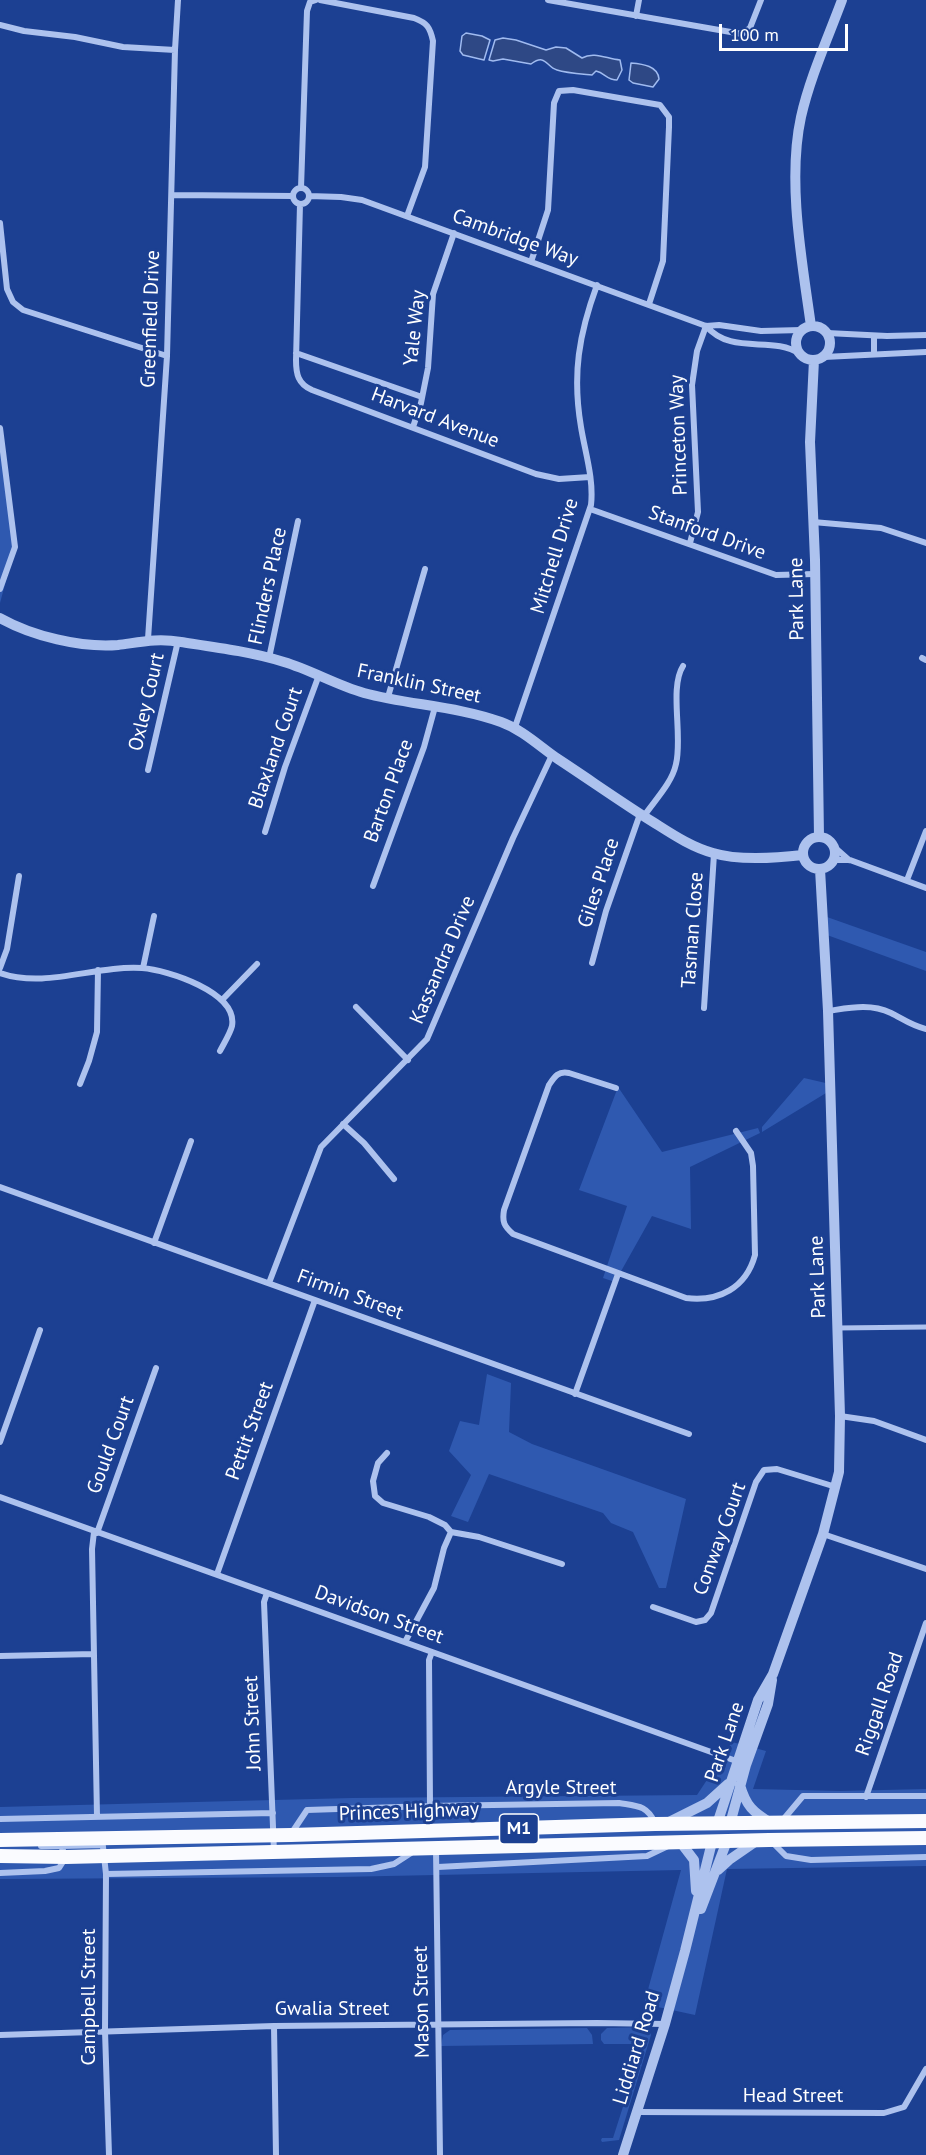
<!DOCTYPE html>
<style>
body{margin:0}
#map{position:relative;width:926px;height:2155px;overflow:hidden;background:#1c4092;font-family:"PT Sans",sans-serif}
canvas{display:block}
.scale{position:absolute;left:719px;top:24px;width:129px;height:27px;box-sizing:border-box;border:3px solid #fff;border-top:0;padding-left:8px;font-size:18px;line-height:21px;white-space:nowrap;color:#fff;-webkit-text-stroke:4px #1c4092;paint-order:stroke}
</style>
<div id="map">
<canvas width="926" height="2155"></canvas>
<div class="scale">100 m</div>
</div>
<script>
const context = document.querySelector('canvas').getContext('2d');
context.lineJoin = 'round';
function paint(path, color) { context.fillStyle = color; context.fill(path, 'evenodd'); }
function stroke(path, color, width, dash) { context.strokeStyle = color; context.lineWidth = width; context.lineCap = dash ? 'butt' : 'round'; context.setLineDash(dash || []); context.stroke(path); }
function label(font, color, halo, rows, align = 'center') {
  context.font = font + ' "PT Sans",sans-serif'; context.lineWidth = 6; context.setLineDash([]); context.textBaseline = 'middle'; context.strokeStyle = halo; context.fillStyle = color; for (const [text, x, y, turn = 0] of rows) {
    context.save(); context.translate(x, y); context.rotate((+turn || 0) * Math.PI / 180); context.textAlign = isNaN(turn) ? turn : align; if (halo) context.strokeText(text, 0, 0); context.fillText(text, 0, 0); context.restore();
  }
}
paint(new Path2D(`
 M0,432L15,547L0,603Z
 M827,917L926,952V971L827,935Z
 M804,1078L830,1084L831,1090L762,1132V1127Z
 M618,1087L662,1152L758,1128L760,1133L690,1167L691,1229L652,1216L615,1282L603,1278L627,1206L579,1190Z
 M487,1374L511,1383L509,1432L532,1444L686,1499L666,1588H659L633,1532L611,1523L603,1513L489,1474L468,1522L451,1516L471,1475L449,1451L460,1421L479,1425Z
 M732,1742L766,1751L753,1789L840,1791L926,1789V1866L727,1869L695,2015L644,2004L681,1870L338,1877L0,1879V1807L352,1798L697,1795Z
 M644,2027L649,2030L651,2035L619,2140L602,2142L601,2140L602,2138H613L643,2044H604L601,2040V2034L607,2028Z
 M587,2028L592,2035L593,2044L441,2046L443,2035L450,2030Z`), '#2f59b0');
const water = new Path2D(`
 M466,33L482,36L490,40L484,60L463,55L460,51L462,36Z
 M503,38L516,40L546,50L556,47L566,48L582,58C594,51 607,59 620,60L622,70L617,80C607,80 605,73 596,71L592,75C582,74 566,73 557,70C546,67 546,53 531,64L503,59L493,61L489,60L495,40Z
 M631,63C643,64 658,66 659,79L653,87L633,83L629,80Z`);
paint(water, '#2e4885');
stroke(water, '#a0bbf0', 1.5);
stroke(new Path2D(`
 M837,1328L926,1327`), '#adc2ee', 5);
stroke(new Path2D(`
 M320,0L414,18C427,23 430,27 433,41L425,167L407,216
 M548,0L742,34L750,28L761,0
 M636,16L639,0
 M0,25L24,31L75,37L123,47L175,50
 M301,188L307,11L310,2L316,0
 M293 196a8 8 0 1 1 16 0a8 8 0 1 1-16 0Z
 M172,195L293,196
 M309,196L341,197L362,200L706,326L719,325L761,331L802,330
 M300,204L296,360C296,374 298,384 312,390L536,474L559,479L590,477
 M0,223L7,289L13,302L23,310L167,356
 M531,262L548,210L554,103L559,91L573,90L660,105L669,117V127L663,261L649,304
 M706,326C732,356 772,335 800,354
 M827,333L887,336L926,335
 M296,353L422,397
 M874,353V336
 M824,357L926,352
 M413,427L421,403L428,368L433,294L454,233
 M590,509L776,575L815,574
 M813,522L881,528L926,543
 M690,543L698,512L692,385L697,351L706,326
 M0,589L15,547L0,428
 M148,639L167,356L175,50L178,0
 M269,658L298,521
 M922,658L926,660
 M388,697L425,569
 M515,727L591,505C594,479 585,452 581,427C572,374 579,334 597,285
 M148,770L178,641
 M644,816C655,800 672,783 676,764C683,736 669,688 683,666
 M265,832L285,767L319,675
 M832,845L849,860
 M833,860H850L926,888
 M907,880L926,831
 M373,886L424,747L435,707
 M592,963L606,911L640,814
 M0,968L7,949L19,876
 M143,968L154,916
 M0,973C46,989 95,965 142,968C167,970 238,992 232,1026C230,1034 224,1043 220,1051
 M222,1000L257,964
 M356,1007L408,1060
 M704,1008L714,854
 M828,1011C849,1008 870,1003 891,1013C903,1019 912,1026 926,1029
 M80,1084L89,1061L97,1032L98,970
 M616,1088L569,1073C558,1071 555,1076 549,1085L504,1210C502,1222 504,1226 513,1234L686,1298C719,1302 746,1288 755,1255L753,1166L751,1153L736,1131
 M343,1124L364,1143L394,1179
 M0,1187L689,1434
 M154,1243L191,1141
 M269,1283L321,1147L427,1039L513,838L552,755
 M575,1394L618,1274
 M840,1416L874,1421L926,1440
 M0,1442L40,1330
 M387,1453L378,1463L373,1481L375,1496L383,1503L429,1517L445,1525L451,1532L479,1537L562,1564
 M0,1497L739,1762
 M94,1532L92,1549L97,1816
 M97,1533L156,1368
 M823,1534L926,1569
 M217,1574L315,1300
 M267,1593L264,1602L274,1852
 M653,1607L696,1622L705,1620L711,1613L756,1482L764,1470L777,1469L836,1487
 M405,1642L434,1588L444,1548L451,1532
 M0,1656L94,1654
 M866,1797L926,1623
 M430,1806L429,1660L432,1652
 M0,1819L273,1813
 M782,1821L803,1796H926
 M291,1834L307,1810L430,1806L619,1803C637,1806 647,1805 655,1823
 M102,1838L106,1874L105,2031L109,2155
 M771,1841L786,1856L811,1860L926,1857
 M61,1846L102,1845
 M436,1849L440,2155
 M438,1867L647,1856L668,1846
 M0,1873L45,1871L59,1868L66,1857L61,1846H41
 M106,1874L371,1869L394,1864L411,1853
 M274,2026L276,2155
 M0,2035L274,2026L597,2023L665,2024
 M636,2112L884,2113L904,2107L926,2069`), '#adc2ee', 6);
stroke(new Path2D(`
 M811,326C802,261 787,181 801,117C810,77 828,38 842,0
 M796 343a17 17 0 1 1 34 0a17 17 0 1 1-34 0Z
 M814,360L810,442L815,560L819,837
 M0,618C32,636 81,648 118,645C141,642 157,638 181,642C214,647 252,652 284,662C311,670 336,685 364,693C409,705 457,706 501,722C523,730 539,746 558,759C590,780 621,802 653,822C672,834 691,847 713,853C739,861 777,858 803,855
 M803 853a16 16 0 1 1 32 0a16 16 0 1 1-32 0Z
 M740,1785C746,1806 753,1812 771,1823
 M669,1822L707,1803L728,1784
 M717,1824L758,1700L773,1674L823,1534L839,1472L840,1416L828,1011L820,869
 M730,1824L746,1765L768,1704L772,1680
 M681,1843L694,1860L696,1891
 M718,1870L729,1860L758,1840
 M701,1909L727,1841
 M623,2155L665,2024L685,1951L712,1842`), '#adc2ee', 10);
stroke(new Path2D(`
 M0,1840L291,1835L655,1824L926,1821
 M0,1856L66,1857L769,1840L926,1838`), '#fafbff', 14);
for (const [x, y, w] of [
 [519,1829,39]
]) { const box = new Path2D(); box.roundRect(x - w / 2, y - 15, w, 30, 4.5); context.fillStyle = '#1c4092'; context.fill(box); stroke(box, '#fff', 1.5); }
label('bold 18px', '#fff', null, [
 ["M1",519,1829]
]);
label('20px', '#fff', '#1c4092', [
 ["Cambridge Way",515,238,20],
 ["Greenfield Drive",151,319,-88],
 ["Yale Way",415,328,-84],
 ["Harvard Avenue",435,418,21],
 ["Princeton Way",679,435,-92],
 ["Stanford Drive",707,533,20],
 ["Mitchell Drive",555,556,-73],
 ["Flinders Place",268,586,-78],
 ["Park Lane",797,599,-91],
 ["Franklin Street",419,684,12],
 ["Oxley Court",147,702,-77],
 ["Blaxland Court",276,748,-71],
 ["Barton Place",389,791,-70],
 ["Giles Place",599,883,-72],
 ["Tasman Close",693,930,-86],
 ["Kassandra Drive",443,960,-67],
 ["Park Lane",818,1277,-92],
 ["Firmin Street",350,1295,20],
 ["Pettit Street",250,1431,-70],
 ["Gould Court",111,1445,-70],
 ["Conway Court",720,1539,-70],
 ["Davidson Street",379,1615,20],
 ["Riggall Road",880,1704,-71],
 ["John Street",253,1723,-92],
 ["Park Lane",725,1742,-71],
 ["Argyle Street",561,1788],
 ["Princes Highway",409,1812,-2],
 ["Campbell Street",89,1997,-90],
 ["Mason Street",422,2002,-91],
 ["Gwalia Street",332,2009],
 ["Liddiard Road",637,2048,-73],
 ["Head Street",793,2096]
]);
</script>
